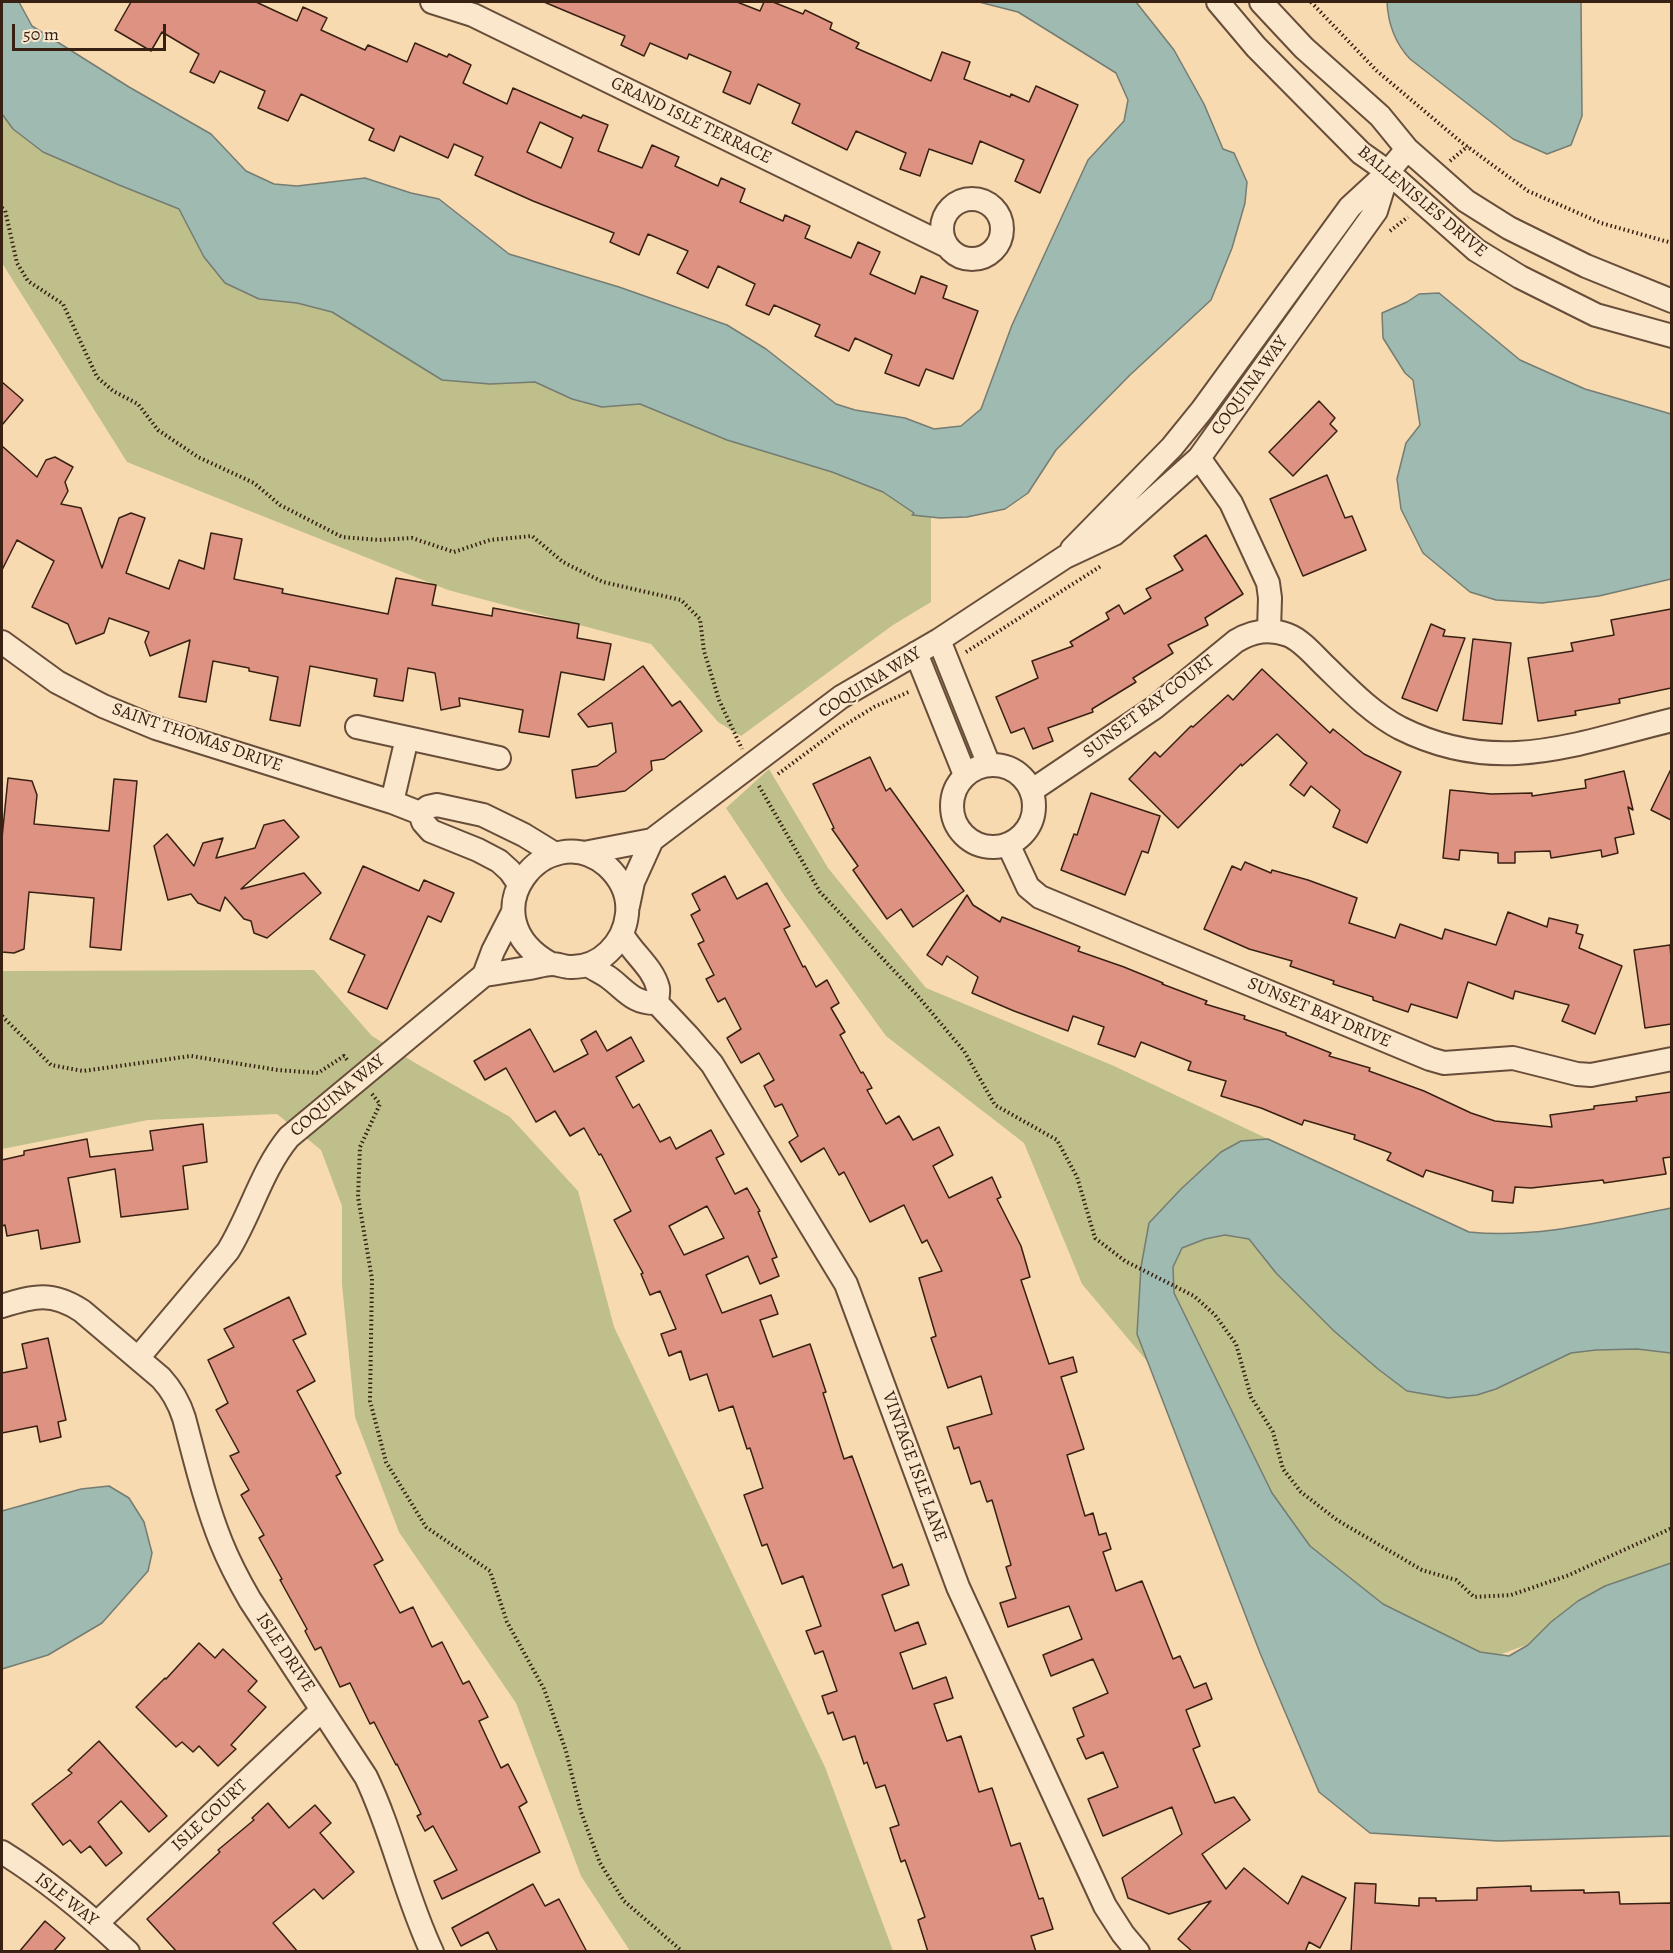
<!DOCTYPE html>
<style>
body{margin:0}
#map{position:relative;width:1673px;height:1953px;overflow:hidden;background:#f8dab0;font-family:Alegreya,serif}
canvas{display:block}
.frame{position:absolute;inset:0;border:3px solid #382013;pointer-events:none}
.scale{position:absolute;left:12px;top:24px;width:154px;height:27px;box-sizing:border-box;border:3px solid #382013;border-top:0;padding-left:8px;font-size:18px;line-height:21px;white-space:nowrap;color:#382013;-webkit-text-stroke:4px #fae7cc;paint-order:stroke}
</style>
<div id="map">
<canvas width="1673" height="1953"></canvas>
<div class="frame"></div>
<div class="scale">50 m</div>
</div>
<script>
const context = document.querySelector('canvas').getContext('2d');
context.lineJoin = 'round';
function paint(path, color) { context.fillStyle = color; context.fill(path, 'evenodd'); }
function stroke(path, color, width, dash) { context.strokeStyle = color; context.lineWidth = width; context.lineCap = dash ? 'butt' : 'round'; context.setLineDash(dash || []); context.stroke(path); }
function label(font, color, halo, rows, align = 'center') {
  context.font = font + ' Alegreya,serif'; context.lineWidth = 4.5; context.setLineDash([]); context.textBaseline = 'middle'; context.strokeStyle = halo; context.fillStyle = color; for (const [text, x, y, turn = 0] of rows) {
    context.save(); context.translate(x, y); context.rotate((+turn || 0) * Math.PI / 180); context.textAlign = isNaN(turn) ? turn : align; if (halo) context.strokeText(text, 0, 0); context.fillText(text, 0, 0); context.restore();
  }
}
paint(new Path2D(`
 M2,33L146,153L931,499V602L893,625L741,736L718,722L651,644L448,590L127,462L2,263Z
 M769,769L828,868L926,988L1114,1066L1268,1139L1360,1323L1528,1347L1671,1335V1592L1466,1667L1327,1589L1237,1468L1082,1284L1024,1143L886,1036L786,898L726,808Z
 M314,970L372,1036L417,1064L510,1117L578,1191L614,1327L825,1767L893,1951H630L581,1876L516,1703L399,1532L355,1417L342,1284V1206L321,1150L277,1114L148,1120L2,1149V971Z`), '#bebf8b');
const water = new Path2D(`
 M2,2H19L32,26L129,87L211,134L246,171L274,184L297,186L365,178L411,193L439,199L509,254L619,287L727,325L766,349L836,404L855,410L905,418L934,429L961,426L981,409L1012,325L1088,160L1124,121L1128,100L1116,73L1018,12L979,2H1136L1174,50L1204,104L1223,149L1234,153L1247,182L1245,203L1232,248L1211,300L1130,375L1056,450L1028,493L1005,509L967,517L940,518L912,515L914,513L883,492L832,472L727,440L640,404L602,407L572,399L535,382L490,384L442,380L332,312L297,303L259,299L225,283L204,257L179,209L119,185L43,152L13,129L2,114Z
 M1387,2H1581L1582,116L1571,145L1547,154L1513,139L1410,59C1395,43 1388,23 1387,2Z
 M1439,293L1520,360L1585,389L1671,414V579L1599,596L1542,603L1496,600L1470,592L1423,553L1401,509L1397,479L1406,443L1420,425L1413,380L1405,373L1383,338L1382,313L1407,302L1419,294Z
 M1268,1139L1469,1232C1537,1239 1605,1221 1671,1208V1353L1637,1349L1596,1350L1571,1353L1496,1389L1477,1395L1448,1398L1407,1391L1378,1369L1334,1331L1276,1273L1249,1239L1225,1235L1205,1239L1182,1248L1173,1267L1174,1293L1272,1493L1310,1546L1383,1604L1480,1652L1509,1656L1528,1645L1551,1622L1578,1601L1605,1586L1671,1563V1836L1498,1841L1370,1833L1319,1792L1260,1653L1137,1334L1141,1267L1149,1223L1181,1189L1221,1152L1241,1141Z
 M109,1486L129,1498L144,1522L152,1553L148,1571L102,1623L48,1655L2,1669V1511L81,1489Z`);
paint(water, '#9ebab1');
stroke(water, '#757c72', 1.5);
const building = new Path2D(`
 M131,2H256L297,21L303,7L327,18L321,30L365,50L368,45L407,62L415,43L447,57L449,54L471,65L463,83L507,104L513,88L581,118L583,115L608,125L598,151L642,168L652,145L679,157L675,166L718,186L721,178L745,189L740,202L783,221L785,215L810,226L805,238L851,258L858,242L880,252L870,274L915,294L921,276L947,286L943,298L978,311L953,379L926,369L919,386L885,373L892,355L855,338L849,351L815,336L820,325L774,305L769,315L746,305L755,284L718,266L708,288L677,273L688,251L648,234L639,255L610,242L614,233L533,201L475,175L483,157L454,144L448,158L400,136L394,151L369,140L374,129L301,94L288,121L258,108L265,91L220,71L214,83L190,72L199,54L162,32L151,51L115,30ZM540,122L573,138L561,168L527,152Z
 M544,2H737L760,11L764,2H773L803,14L805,10L832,23L830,29L859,43L856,48L931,81L942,52L970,62L964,79L1010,97L1011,94L1029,102L1036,86L1078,105L1040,193L1015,181L1024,160L980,141L972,164L929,149L920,176L900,169L906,153L856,131L847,150L792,123L800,104L758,84L750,104L723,92L731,72L689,54L687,59L650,43L644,56L621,45L625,36Z
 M2,382L23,400L2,425Z
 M1319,401L1335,418L1330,424L1337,431L1293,476L1269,452Z
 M2,446L37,477L46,460L55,457L73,467L65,482L68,491L61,504L81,508L102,568L119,518L131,513L145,518L126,573L169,589L179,560L204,569L211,533L242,539L234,579L283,589L282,593L388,614L396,578L436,585L432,605L492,616L493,608L579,624L577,638L611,644L604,680L561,672L549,737L519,732L523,710L459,698L460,706L441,710L435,673L408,668L403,701L374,696L377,679L310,666L300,726L270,720L278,677L249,671V668L213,661L206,702L179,697L190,640L150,656L145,642L149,632L109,618L104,633L76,644L68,624L32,607L54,561L17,540L2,570Z
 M1327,475L1345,518L1352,516L1366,550L1303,576L1270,499Z
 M1206,535L1243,594L1205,618L1208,625L1168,645L1173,653L1133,678L1136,682L1092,709L1093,712L1048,728L1053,741L1033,749L1024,728L1011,733L996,697L1038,678L1032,661L1073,646L1070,642L1109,619L1106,613L1119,605L1124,614L1151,598L1146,589L1183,570L1174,556Z
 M1671,609V688L1619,699L1620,703L1575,711L1576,715L1538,721L1528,658L1573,651L1571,643L1614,635L1611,620Z
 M1431,624L1445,630L1443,636L1465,638L1437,711L1402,698Z
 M1473,639L1511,643L1502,724L1463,720Z
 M643,666L672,706L680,701L702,731L664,759L651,761L652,770L625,791L576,798L572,770L597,766L616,752L612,723L588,727L578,714Z
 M1262,669L1330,733L1333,729L1364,754L1401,772L1367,843L1333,827L1340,810L1311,786L1304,796L1290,785L1307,763L1277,734L1242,766L1241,764L1178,828L1129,779L1155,752L1160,757L1191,726L1193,727L1228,695L1233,700Z
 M870,757L886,791L890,788L964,891L913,927L901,909L887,919L853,870L858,866L832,829L834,828L813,784Z
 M1671,769V820L1651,810Z
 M1624,771L1633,810L1628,807L1634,834L1615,838L1618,853L1602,857L1601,850L1551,858L1550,851L1515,852V863H1498V853L1460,850L1459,860L1443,858L1450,790L1491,794L1532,793V796L1586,788L1585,780Z
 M8,778L32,781L37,795L34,824L109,831L114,779L137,781L121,950L90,947L94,898L29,892L24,949L14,953L2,952V838Z
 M1091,793L1160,816L1148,853L1142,851L1125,895L1061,870L1074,834L1077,835Z
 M284,820L299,837L241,889L304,873L321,893L267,938L254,933L251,921L244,919L225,897L220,911L198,903L191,894L168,900L154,846L167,834L194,866L203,843L223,838L216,858L255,848L264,825Z
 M1245,862L1271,873L1272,870L1308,880L1357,898L1349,923L1395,938L1400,924L1442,939L1445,929L1496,945L1508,912L1547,927L1549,918L1578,925L1576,933L1583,935L1579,948L1622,966L1595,1034L1562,1021L1569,1005L1515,991L1513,999L1468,982L1457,1018L1411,1004L1408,1012L1373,1000V997L1333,984L1334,981L1290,966L1292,961L1249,949L1204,929L1232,866L1241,870Z
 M363,866L419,891L424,880L454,893L441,922L428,916L387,1009L348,992L365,955L330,939Z
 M725,876L737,899L767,883L790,926L784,929L803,967L805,966L816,987L827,980L839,1003L831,1008L845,1032L840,1035L861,1073L863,1072L872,1088L867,1090L886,1124L899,1116L913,1140L939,1127L953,1155L933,1166L949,1198L992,1177L1001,1197L997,1199L1021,1246L1030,1277L1021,1280L1049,1364L1073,1357L1077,1372L1061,1377L1084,1449L1067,1455L1085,1516L1093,1513L1099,1535L1106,1533L1111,1549L1103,1552L1116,1591L1142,1581L1173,1659L1180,1656L1194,1688L1206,1683L1212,1699L1186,1710L1200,1746L1193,1749L1215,1803L1234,1797L1250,1820L1202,1854L1226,1889L1244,1868L1288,1904L1302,1876L1346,1898L1320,1948L1309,1942L1305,1952H1193L1178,1939L1211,1901L1169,1914L1128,1898L1122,1878L1182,1834L1172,1807L1103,1836L1088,1799L1118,1787L1103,1752L1086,1759L1077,1739L1084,1736L1073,1708L1108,1693L1093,1659L1051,1676L1043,1655L1082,1639L1069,1606L1008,1627L1000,1603L1016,1598L1006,1567L1011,1565L992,1500L987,1502L980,1481L971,1484L959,1447L954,1449L947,1427L992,1414L981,1376L948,1388L931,1338L936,1336L919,1278L942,1271L927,1240L922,1243L904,1205L870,1222L844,1172L839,1175L824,1148L801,1162L789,1142L798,1136L782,1104L775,1107L764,1086L774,1080L759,1053L741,1063L727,1038L741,1029L725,998L718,1002L706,979L714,975L698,944L704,941L691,915L700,910L692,894Z
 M967,895L973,905L1000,922L1002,917L1080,947L1078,951L1124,967L1163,983L1162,984L1207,1001L1205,1004L1245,1016L1244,1019L1286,1033V1035L1331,1053L1329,1056L1370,1068L1369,1071L1424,1091L1471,1113L1495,1121L1552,1127L1550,1115L1594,1109V1106L1637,1101L1636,1097L1671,1092V1157L1663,1158L1666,1174L1604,1183L1603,1180L1531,1188L1515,1187L1513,1203L1492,1201L1493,1191L1426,1170L1423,1177L1387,1160L1391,1153L1354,1139L1355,1135L1304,1120L1302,1125L1261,1108L1221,1096L1226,1081L1188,1070L1191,1062L1141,1042L1135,1057L1098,1044L1104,1027L1073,1016L1068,1031L1014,1011L972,993L978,977L947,956L942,965L927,955Z
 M1670,945L1671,958V1024L1645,1028L1634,950Z
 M530,1029L554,1072L588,1054L581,1040L596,1031L607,1051L631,1037L644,1061L616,1077L633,1108L639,1104L660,1142L670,1137L676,1149L711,1130L724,1154L716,1158L735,1194L747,1188L760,1211L758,1212L777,1257L772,1259L779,1276L760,1284L748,1256L706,1275L722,1313L771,1295L778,1314L760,1320L773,1357L810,1344L826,1392L823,1393L844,1459L852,1456L893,1568L902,1564L909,1585L882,1595L895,1631L918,1622L926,1644L900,1653L913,1689L946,1677L953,1698L934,1704L947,1741L961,1736L979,1792L992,1788L1011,1846L1020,1843L1039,1899L1043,1898L1053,1929L1031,1936L1036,1952H928L918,1920L925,1917L905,1860L901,1862L890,1828L899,1825L885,1785L876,1788L867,1762L864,1764L855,1736L843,1740L833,1712L828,1714L822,1696L837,1691L823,1651L815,1654L806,1631L821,1626L803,1576L782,1584L767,1544L762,1546L744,1495L763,1488L750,1448L747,1449L733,1406L719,1411L707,1374L690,1380L681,1351L669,1356L661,1334L676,1329L660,1291L650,1295L641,1274L643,1273L614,1220L631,1211L601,1154L599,1155L584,1128L570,1136L555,1111L536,1122L506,1068L485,1080L474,1061ZM707,1206L724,1238L684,1255L669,1226Z
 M203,1124L207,1162L183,1166L188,1209L121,1217L115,1169L68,1178L80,1242L41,1249L38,1230L7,1236L5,1225L2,1226V1160L24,1155V1151L87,1139L90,1157L153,1150L150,1131Z
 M289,1297L306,1334L293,1340L315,1381L297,1391L341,1473L336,1476L383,1560L374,1565L400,1613L413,1607L432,1647L442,1642L463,1684L469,1681L488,1717L479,1721L501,1768L508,1764L527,1802L519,1807L540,1852L442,1899L434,1881L457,1870L433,1826L425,1831L417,1816L421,1814L397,1764L396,1765L374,1722L370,1724L350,1683L340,1687L321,1647L315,1650L305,1631L307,1629L280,1580L282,1579L259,1538L264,1535L241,1495L249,1490L230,1456L239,1452L216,1410L228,1403L208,1360L234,1347L224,1329Z
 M48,1338L66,1420L58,1422L61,1437L40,1442L37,1426L2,1433V1373L27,1368L22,1344Z
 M199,1643L215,1658L223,1649L257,1681L248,1691L266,1707L231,1745L236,1749L218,1766L199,1746L193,1752L182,1742L176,1747L136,1707L165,1678L166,1679Z
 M99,1741L167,1816L149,1832L121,1801L98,1822L122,1853L106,1866L90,1846L81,1853L70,1840L63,1845L32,1804L72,1773L68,1770Z
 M268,1803L289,1828L315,1805L331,1823L320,1833L354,1872L323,1899L314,1889L273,1923L298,1952H177L147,1919L220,1852L218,1850L254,1820L252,1818Z
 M1355,1883L1376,1884L1375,1903L1419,1906V1898H1436V1901L1477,1900V1888L1531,1886V1891L1584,1890V1893L1619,1892L1620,1904L1671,1903V1952H1351Z
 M533,1884L545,1906L559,1899L587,1952H498L488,1932L461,1946L452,1928Z
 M45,1921L65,1938L53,1952H19Z`);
paint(building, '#de9382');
stroke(building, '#382013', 1.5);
const minor = new Path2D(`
 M432,2L473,15L947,246
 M1218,2L1256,47L1361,153L1388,172L1476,250L1520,277L1596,315L1672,336
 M1261,2L1304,48L1380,116L1407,149L1466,201L1509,228L1586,266L1672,301
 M942 229a30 30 0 1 1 60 0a30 30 0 1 1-60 0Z
 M1199,458L1231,503L1268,583L1270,598L1269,630
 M1072,549L1172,447L1202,410L1350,207L1388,172L1407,149
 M939,640L989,765
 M2,642L57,682L103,706L156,728L392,802L420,813
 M916,653L965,775
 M357,727L499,758
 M952 806a41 41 0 1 1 82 0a41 41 0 1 1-82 0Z
 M1031,791L1154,708L1236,641C1253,631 1269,628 1288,635C1301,640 1313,654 1323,664C1347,687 1370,712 1400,728C1498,777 1574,744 1672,720
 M392,802L407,738
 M652,840L841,697L939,640L1065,557L1114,534L1199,458L1376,211L1388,172
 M1008,844L1028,887L1040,897L1430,1059L1444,1063L1513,1058L1577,1074L1591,1075L1672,1059
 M584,853L652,840L633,882L628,906
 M519,884L510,871L499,861L478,850L431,831L423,822L420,813L428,807L437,805L483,815L524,835L555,854
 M513,912L493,951L484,975C499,973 514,970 529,968C536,967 545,964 552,964C558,964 564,967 570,967C600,968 624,943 627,914C629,895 620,878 607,866C547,814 464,916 551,964
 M588,965C594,969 602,973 608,977C626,990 633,1004 657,1003C657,998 659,992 658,988C653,967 632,953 622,934
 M657,1003L688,1036L712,1064L846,1284L958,1587L1105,1906L1123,1934L1138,1952
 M2,1306C34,1296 52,1291 82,1311L161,1378C172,1390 179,1402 184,1418C195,1459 205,1502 221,1542C229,1562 239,1581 250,1600L366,1777C393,1833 405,1895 432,1952
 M138,1358L228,1251C251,1214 261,1171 289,1137L484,975
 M2,1852C47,1880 89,1915 128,1952
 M97,1923L322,1710`);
stroke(minor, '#684e3a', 26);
stroke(new Path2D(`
 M1311,2L1377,71L1461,142L1528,191L1601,223L1672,243
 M1450,161L1468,146
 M2,208L5,210L17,263L28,281L63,304L97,377L113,391L138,404L158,430L198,457L254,483L280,505L342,537L379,540L412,538L454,552L490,540L532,536L563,562L603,582L681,600L700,619L704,651L719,700L742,749
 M1390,231L1408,217
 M966,652L1101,566
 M778,774L840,728L874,707L911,691
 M759,786L820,892L916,994L964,1051L995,1105L1057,1140L1077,1177L1095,1238L1125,1261L1194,1296L1215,1315L1236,1344L1251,1397L1273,1432L1283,1469L1301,1492L1337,1520L1422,1570L1456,1580L1474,1597L1511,1595L1569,1575L1672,1528
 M2,1016L51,1065L83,1071L191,1056L278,1070L318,1073L344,1056L348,1061
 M372,1094L380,1104L360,1147L358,1197L372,1279L370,1401L386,1462L426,1527L490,1571L507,1622L544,1689L566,1751L581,1812L600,1863L624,1901L683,1952`), '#382013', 4, [1.5, 3]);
stroke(minor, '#fae7cc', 22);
label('18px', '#382013', '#fae7cc', [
 ["GRAND ISLE TERRACE",691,121,26],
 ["BALLENISLES DRIVE",1422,202,40],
 ["COQUINA WAY",1250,386,-54],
 ["COQUINA WAY",870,683,-32],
 ["SUNSET BAY COURT",1149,707,-37],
 ["SAINT THOMAS DRIVE",197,738,19],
 ["SUNSET BAY DRIVE",1319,1013,23],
 ["COQUINA WAY",338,1096,-40],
 ["VINTAGE ISLE LANE",914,1467,70],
 ["ISLE DRIVE",285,1653,56],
 ["ISLE COURT",210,1816,-43],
 ["ISLE WAY",66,1900,38]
]);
</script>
